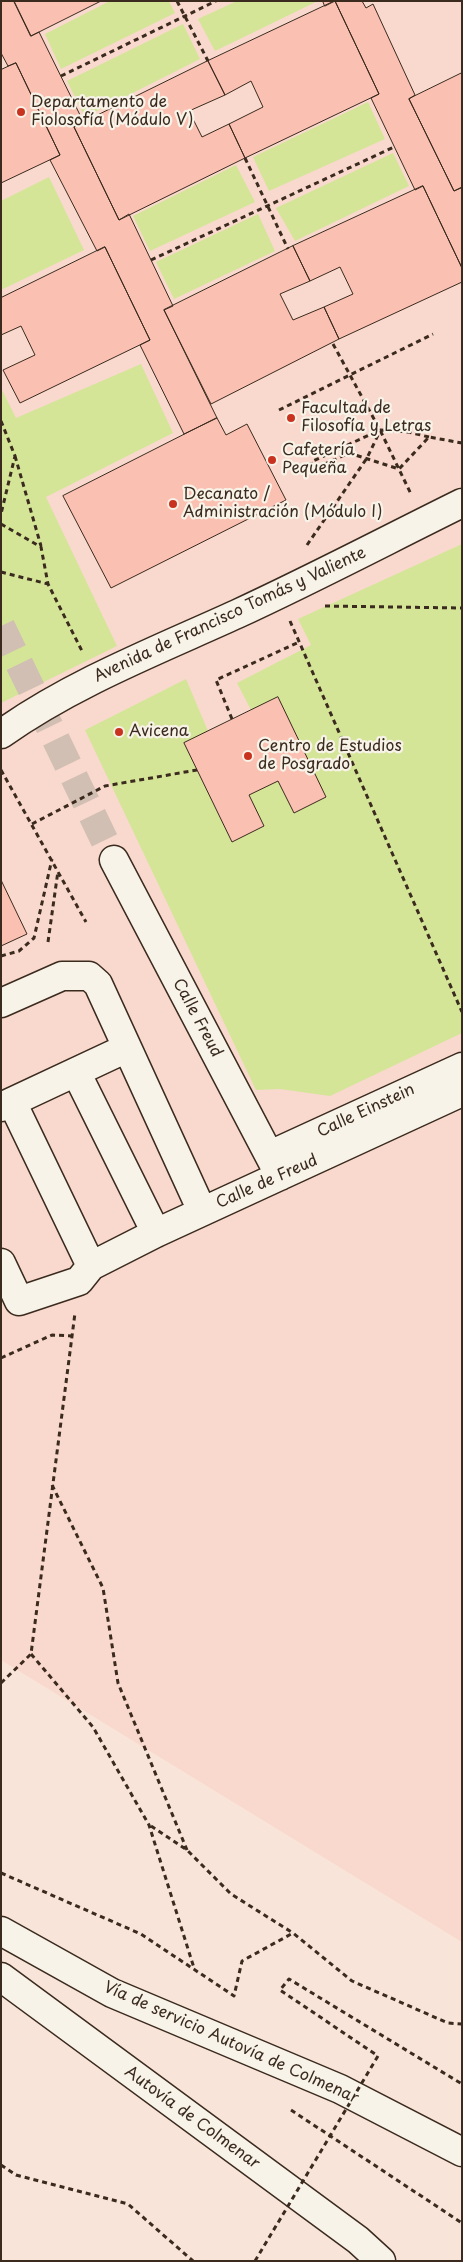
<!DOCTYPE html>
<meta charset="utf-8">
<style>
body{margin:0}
#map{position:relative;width:463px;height:2262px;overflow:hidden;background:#f8e4d8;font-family:"Playpen Sans",sans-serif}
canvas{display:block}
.frame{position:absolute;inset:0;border:2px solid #3b2a1e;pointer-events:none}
</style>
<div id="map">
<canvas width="463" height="2262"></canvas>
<div class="frame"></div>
</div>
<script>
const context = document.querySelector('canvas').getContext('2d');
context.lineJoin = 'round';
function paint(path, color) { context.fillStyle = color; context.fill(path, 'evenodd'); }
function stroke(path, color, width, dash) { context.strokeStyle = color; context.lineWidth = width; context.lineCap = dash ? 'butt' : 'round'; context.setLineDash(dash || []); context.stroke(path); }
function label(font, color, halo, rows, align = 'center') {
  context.font = font + ' "Playpen Sans",sans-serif'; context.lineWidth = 4.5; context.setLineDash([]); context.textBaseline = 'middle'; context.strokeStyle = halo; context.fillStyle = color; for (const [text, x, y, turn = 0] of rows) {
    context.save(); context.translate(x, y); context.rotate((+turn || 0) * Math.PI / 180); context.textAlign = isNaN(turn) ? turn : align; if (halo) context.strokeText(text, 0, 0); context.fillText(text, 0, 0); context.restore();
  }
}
paint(new Path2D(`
 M1,1H462V1942L1,1660Z`), '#f9d9cd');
paint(new Path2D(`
 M110,1H169L175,13L61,69L45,34Z
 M237,1H318L215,51L198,19Z
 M183,24L200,59L85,117L67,81Z
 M368,102L385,139L269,191L253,157Z
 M393,153L409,186L295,241L276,208Z
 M236,165L255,202L150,251L133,216Z
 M49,177L84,250L1,290V201Z
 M258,214L275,251L174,299L156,262Z
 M141,364L173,433L46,497L117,646L1,703V388L16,418Z
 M462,544V1033L330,1096L280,1089L256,1090L85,730L186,679L208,731L184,743L232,842L264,826L249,795L278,781L294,813L326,797L278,698L251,710L237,683L311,645L298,619Z`), '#d4e598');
const building = new Path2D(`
 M1,1H14L31,36L39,32L84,123L74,127L119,220L129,214L173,306L164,310L217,418L184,434L140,345L150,340L105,247L97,251L50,160L60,155L16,63L8,66L1,53Z
 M14,1H101L31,36Z
 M323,1H362L366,8L373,4L415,95L409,99L454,191L461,188L462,189V268L423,186L415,190L371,98L379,94L335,1L325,6Z
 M335,1L379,94L245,158L229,124L263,107L251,81L225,95L208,61Z
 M208,61L225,95L189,111L202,137L229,124L245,158L119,220L74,127Z
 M16,63L60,155L1,183V70Z
 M462,73V187L454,191L409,99Z
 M423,186L462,268V282L339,339L324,307L353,294L340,267L310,281L293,246Z
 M293,246L310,281L280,294L293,320L324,307L339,339L211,404L164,310Z
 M105,247L150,340L20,403L3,370L35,355L21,326L1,335V298Z
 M217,418L226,435L247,424L286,500L111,588L63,496Z
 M278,697L326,797L294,813L278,781L249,795L264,826L232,842L184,743Z
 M1,880L27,934L1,946Z`);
paint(building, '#fac0b2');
stroke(building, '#3b2a1e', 1);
stroke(new Path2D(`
 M1,626L114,860`), '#d2bfb3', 28, [28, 14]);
const minor = new Path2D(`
 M1,734C73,683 158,650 237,614C313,579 387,540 462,503
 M114,860L280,1176
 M1,1003L62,976H89L98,984L202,1211
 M76,1072L156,1233
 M12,1102L91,1266
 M1,1107L127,1048
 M270,1155L462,1067
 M1,1263L19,1301L79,1281L91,1266L156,1233L462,1092
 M1,1931L112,1993L340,2089L462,2152`);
const highway = new Path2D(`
 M1,1977L358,2240L381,2261`);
stroke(minor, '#3b2a1e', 31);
stroke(highway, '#3b2a1e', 31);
stroke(new Path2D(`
 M177,1L208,61
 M61,76L216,1
 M245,158L288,249
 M151,260L394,147
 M333,344L380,430L411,494
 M279,410L433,334
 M1,421L15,456L1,514
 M429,437L408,432L380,430L311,462L314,469L349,453L399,469L429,437L462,443
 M15,456L41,546
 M1,524L41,547L48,584L82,651
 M307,545L367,458L380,431
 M1,572L48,584
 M325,606L462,608
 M290,621L462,1012
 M232,719L216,680L299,642
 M1,770L86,922
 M32,824L105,786L197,770
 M48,942L58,871
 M1,956L19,951L34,938L52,859
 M1,1358L52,1335L72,1336
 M52,1485L103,1588L118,1683L187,1850
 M31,1654L93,1727L149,1825L194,1968
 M1,1683L31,1654L75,1313
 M151,1826L187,1850L231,1894L293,1933
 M1,1873L141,1934L234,1996L242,1961L293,1933L352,1981L448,2023L462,2024
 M291,2110L462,2223
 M1,2165L16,2175L128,2204L193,2261`), '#3b2a1e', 3, [5, 4]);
stroke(minor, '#f7f3e8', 28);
stroke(highway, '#f7f3e8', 28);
stroke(new Path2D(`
 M255,2261L378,2056L280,1990L289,1979L462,2084`), '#3b2a1e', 3, [5, 4]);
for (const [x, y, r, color] of [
 [21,112,5,"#c8321e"],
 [291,418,5,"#c8321e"],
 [272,460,5,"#c8321e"],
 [173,504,5,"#c8321e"],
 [119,732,5,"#c8321e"],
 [248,756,5,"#c8321e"]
]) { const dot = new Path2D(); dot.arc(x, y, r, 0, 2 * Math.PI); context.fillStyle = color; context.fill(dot); stroke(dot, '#f7f3e8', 2); }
label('16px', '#3b2a1e', '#f7f3e8', [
 ["Departamento de",31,103],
 ["Fiolosofía (Módulo V)",31,121],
 ["Facultad de",301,409],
 ["Filosofía y Letras",301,427],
 ["Cafetería",282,451],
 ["Pequeña",282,469],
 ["Decanato /",183,495],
 ["Administración (Módulo I)",183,513],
 ["Avicena",129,732],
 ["Centro de Estudios",258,747],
 ["de Posgrado",258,765]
], 'left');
label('16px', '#3b2a1e', '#f7f3e8', [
 ["Avenida de Francisco Tomás y Valiente",230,615,-25],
 ["Calle Freud",197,1018,62],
 ["Calle Einstein",366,1111,-25],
 ["Calle de Freud",267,1182,-24],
 ["Vía de servicio Autovía de Colmenar",231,2043,24],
 ["Autovía de Colmenar",192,2118,36]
]);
</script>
